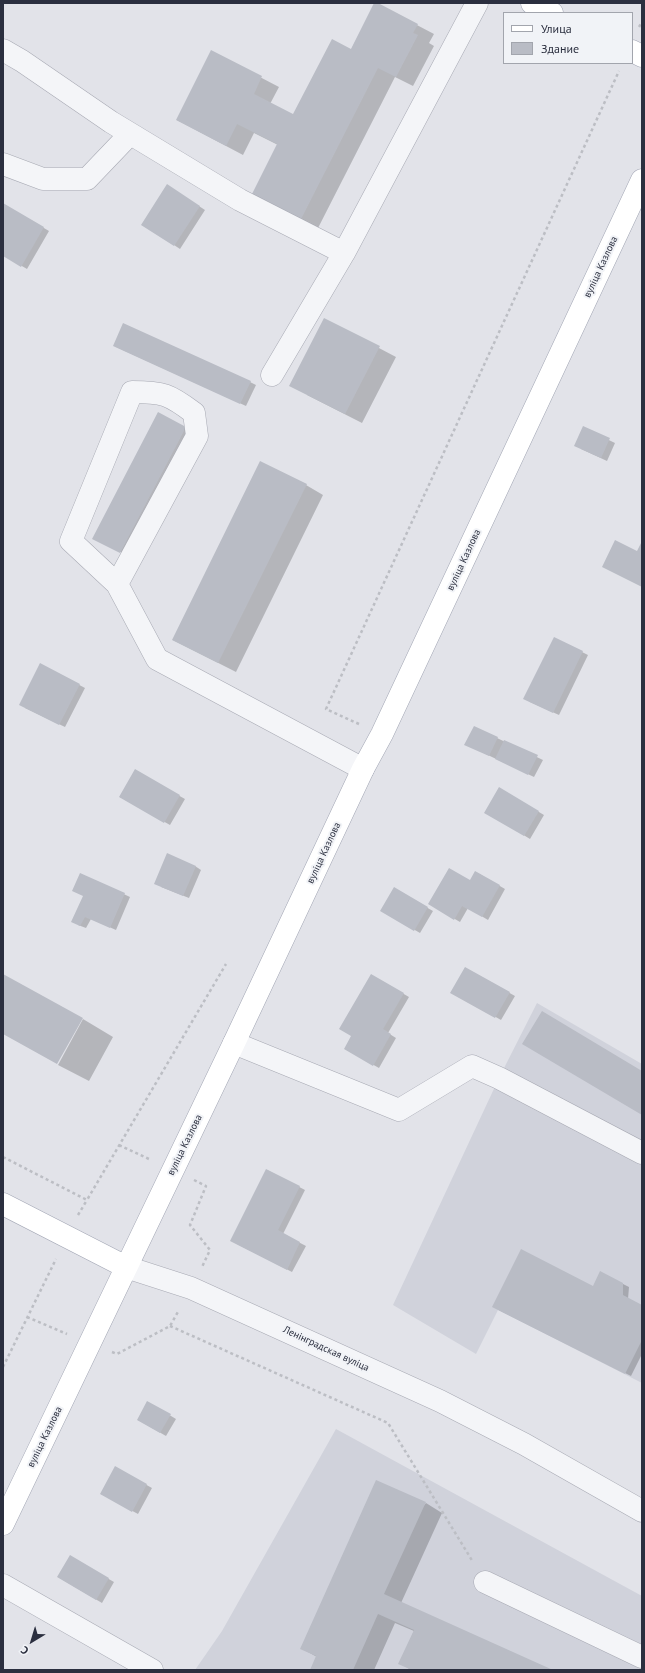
<!DOCTYPE html>
<meta charset="utf-8">
<style>
body{margin:0}
#map{position:relative;width:645px;height:1673px;overflow:hidden;background:#e2e3e9;font-family:"PT Sans",sans-serif}
canvas{display:block}
.frame{position:absolute;inset:0;border:4px solid #2b2f3f;pointer-events:none}
.legend{position:absolute;left:503px;top:12px;width:130px;height:52px;box-sizing:border-box;background:#f1f3f7;border:1px solid #a2a5ad;margin:0;padding:5px 7px;list-style:none;font-size:12px;color:#2b2f3f}
.legend li{display:flex;align-items:center;gap:8px;height:20px}
.legend b{width:20px;border:1px solid #a2a5ad}
.north{position:absolute;left:12px;top:1621px;width:40px;height:40px;-webkit-text-stroke:3px #f1f3f7;paint-order:stroke;rotate:218deg;font-size:11px;font-weight:700;line-height:16px;text-align:center;color:#2b2f3f}
.north::after{content:'';display:block;margin:auto;width:14px;height:18px;background:#2b2f3f;clip-path:polygon(50% 0,100% 100%,50% 72%,0 100%)}
</style>
<div id="map">
<canvas width="645" height="1673"></canvas>
<div class="frame"></div>
<ul class="legend">
<li><b style="height:5px;background:#fff"></b>Улица</li>
<li><b style="height:11px;background:#b9bcc5"></b>Здание</li>
</ul>
<div class="north">С</div>
</div>
<script>
const context = document.querySelector('canvas').getContext('2d');
context.lineJoin = 'round';
function paint(path, color) { context.fillStyle = color; context.fill(path, 'evenodd'); }
function stroke(path, color, width, dash) { context.strokeStyle = color; context.lineWidth = width; context.lineCap = dash ? 'butt' : 'round'; context.setLineDash(dash || []); context.stroke(path); }
function label(font, color, halo, rows, align = 'center') {
  context.font = font + ' "PT Sans",sans-serif'; context.lineWidth = 4; context.setLineDash([]); context.textBaseline = 'middle'; context.strokeStyle = halo; context.fillStyle = color; for (const [text, x, y, turn = 0] of rows) {
    context.save(); context.translate(x, y); context.rotate((+turn || 0) * Math.PI / 180); context.textAlign = isNaN(turn) ? turn : align; if (halo) context.strokeText(text, 0, 0); context.fillText(text, 0, 0); context.restore();
  }
}
paint(new Path2D(`
 M537,1003L642,1064V1383L498,1310L476,1354L393,1305L499,1078Z
 M336,1429L642,1596V1670H195L222,1631Z`), '#d0d2db');
paint(new Path2D(`
 M375,3L434,34L429,43L434,46L413,86L395,77L317,230L269,205L278,145L254,133L243,155L177,120L212,52L279,87L270,104L293,116L351,50Z
 M173,189L205,210L180,249L174,245Z
 M3,204L49,231L27,269L3,255Z
 M324,319L396,357L362,423L307,395Z
 M114,346L250,382L256,385L246,406Z
 M158,413L191,431L126,555L99,541Z
 M584,428L615,443L607,461L581,449Z
 M306,485L323,495L236,672L173,640Z
 M582,652L588,655L559,715L530,702Z
 M40,664L85,688L65,727L25,708Z
 M474,727L543,760L534,777L471,747Z
 M135,771L185,799L170,825L120,797Z
 M500,789L544,815L530,839L486,812Z
 M195,866L201,870L189,898L161,887Z
 M476,872L505,889L488,920L468,908L460,922L429,904L470,881Z
 M81,874L130,897L116,930L91,919L86,928L78,925L84,896Z
 M394,889L433,911L420,933L382,911Z
 M465,968L515,996L501,1020L452,992Z
 M371,975L409,997L388,1033L396,1038L379,1068L345,1049L353,1035Z
 M83,1019L113,1037L89,1081L58,1065Z
 M267,1170L305,1190L283,1234L306,1246L292,1272L237,1244Z
 M623,1284L629,1287L628,1299L642,1306V1354L631,1376L499,1310L593,1287Z
 M148,1402L176,1419L166,1436L138,1420Z
 M116,1468L152,1488L138,1514L101,1494Z
 M426,1503L442,1513L401,1603L550,1670H411L400,1663L414,1631L395,1623L374,1670H311L317,1657L301,1648Z
 M70,1557L114,1582L102,1603L58,1577Z`), '#0003');
paint(new Path2D(`
 M374,3H378L418,24L413,33L418,35L396,77L378,68L300,221L251,196L277,144L237,124L226,146L176,120L211,50L262,76L254,94L293,114L332,39L351,49Z
 M167,184L200,206L174,246L141,225Z
 M3,203L44,227L21,267L3,256Z
 M324,318L380,346L345,414L289,386Z
 M123,323L251,381L240,404L113,346Z
 M158,412L186,427L120,553L92,539Z
 M583,426L610,438L601,458L574,446Z
 M260,461L307,484L218,663L172,640Z
 M615,540L637,551L642,541V587L602,567Z
 M554,637L583,651L553,713L523,699Z
 M40,663L80,684L59,725L19,705Z
 M474,726L498,737L489,756L464,745Z
 M504,740L538,755L528,775L495,759Z
 M135,769L180,795L164,823L119,797Z
 M499,787L539,811L524,836L484,813Z
 M167,853L196,866L183,896L154,884Z
 M449,868L470,880L475,871L500,885L482,917L462,906L454,920L428,904Z
 M80,873L125,893L110,928L85,917L80,926L71,922L83,896L72,891Z
 M394,887L428,907L414,931L380,911Z
 M465,967L510,992L495,1018L450,993Z
 M3,974L83,1018L57,1064L3,1034Z
 M371,974L404,993L383,1029L391,1034L373,1066L344,1049L351,1036L339,1029Z
 M542,1011L642,1071V1115L522,1044Z
 M266,1169L300,1186L278,1230L300,1242L287,1270L230,1241Z
 M521,1249L593,1286L600,1271L623,1283V1295L642,1305V1340L625,1374L492,1307Z
 M147,1401L171,1414L160,1433L137,1420Z
 M115,1466L147,1484L132,1512L100,1494Z
 M376,1480L426,1502L384,1594L553,1670H412L398,1664L414,1630L378,1614L353,1670H310L316,1656L300,1649Z
 M70,1555L109,1578L96,1600L57,1577Z`), '#b9bcc5');
const minor = new Path2D(`
 M3,50L22,61L111,122L240,200L344,253
 M3,164L43,179H87L130,134
 M272,375L344,253L477,3
 M117,584L71,541L132,392C163,392 169,394 194,413L197,436L117,584L157,659L363,769
 M234,1043L399,1110L472,1066L499,1078L642,1153
 M126,1267L191,1288L440,1401L524,1444L642,1511
 M485,1582L642,1657
 M3,1585L152,1670`);
const major = new Path2D(`
 M532,3L552,13
 M632,51L642,56
 M3,1204L126,1267
 M3,1524L234,1043L363,769L382,734L642,180`);
stroke(minor, '#a7a9b3', 23);
stroke(major, '#a2a6b4', 23);
stroke(new Path2D(`
 M639,27L642,22
 M359,724L326,709L619,71
 M119,1145L151,1160
 M3,1157L87,1200L226,964
 M194,1180L206,1186L190,1225L210,1250L202,1267
 M78,1215L87,1200
 M27,1317L67,1334
 M170,1326L388,1423L473,1562
 M112,1352L117,1354L170,1326L179,1310
 M3,1367L56,1259`), '#bcbec4', 2.5, [3, 3]);
stroke(minor, '#f4f5f8', 22);
stroke(major, '#fff', 22);
label('10px', '#2b2f3f', '#f1f3f7', [
 ["вуліца Казлова",601,267,-65],
 ["вуліца Казлова",464,560,-65],
 ["вуліца Казлова",324,853,-65],
 ["вуліца Казлова",185,1145,-64],
 ["Ленінградская вуліца",326,1349,25],
 ["вуліца Казлова",45,1437,-64]
]);
</script>
